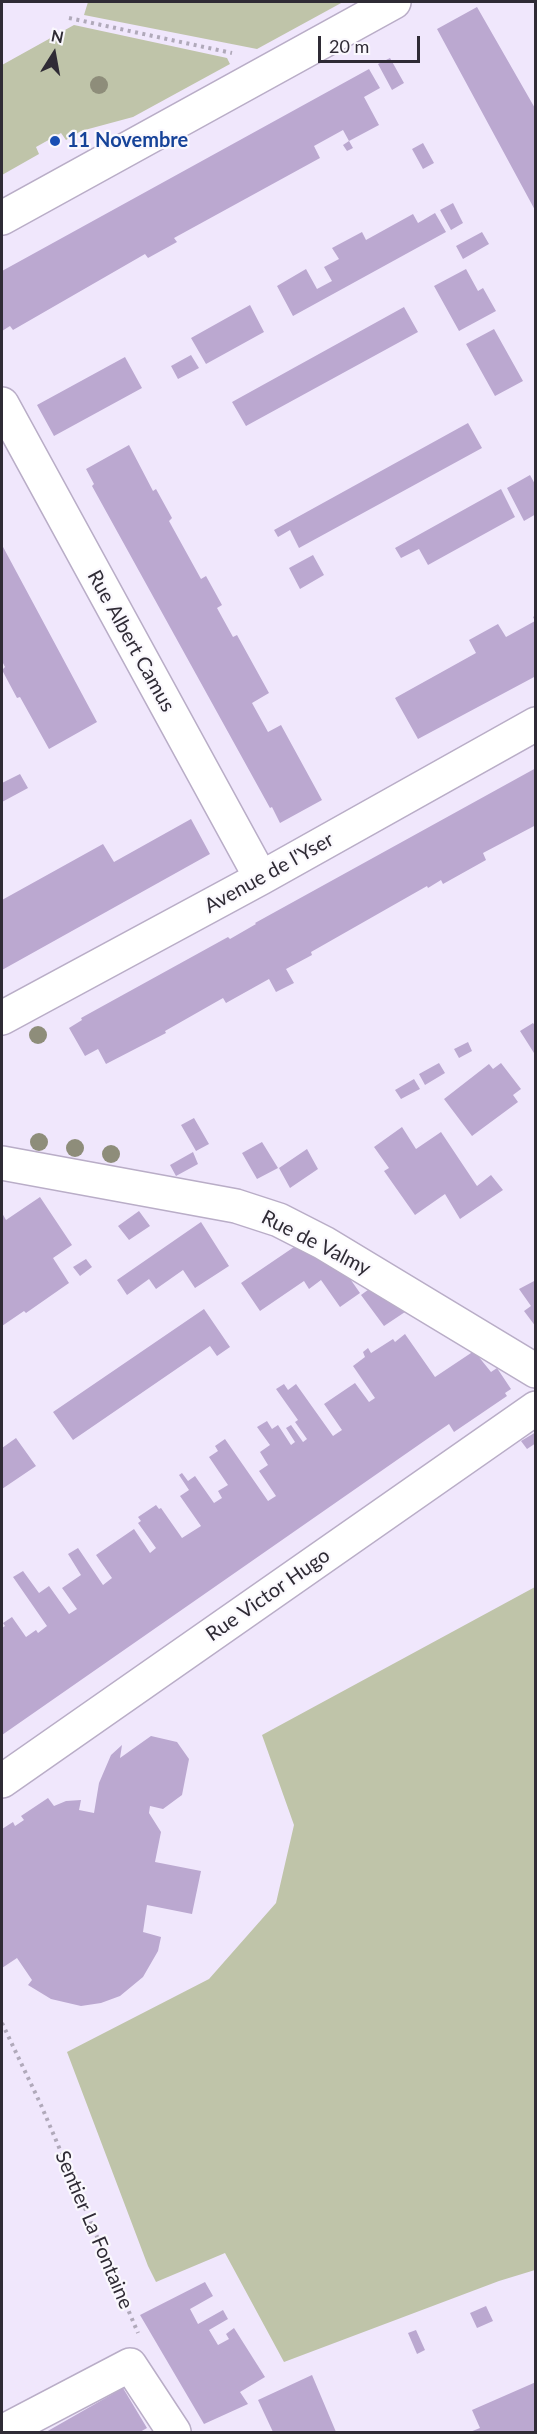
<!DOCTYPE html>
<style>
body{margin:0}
#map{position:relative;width:537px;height:2434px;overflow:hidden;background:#f0e7fc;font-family:Lato,sans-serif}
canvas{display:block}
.frame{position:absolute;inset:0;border:3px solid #2f2b35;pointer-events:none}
.north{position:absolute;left:24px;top:24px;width:60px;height:60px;-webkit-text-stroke:4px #faf8fd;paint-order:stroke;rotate:11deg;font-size:16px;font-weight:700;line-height:24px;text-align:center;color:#2f2b35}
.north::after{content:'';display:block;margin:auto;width:21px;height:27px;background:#2f2b35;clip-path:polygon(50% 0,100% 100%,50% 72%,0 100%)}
.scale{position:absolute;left:318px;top:36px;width:102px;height:27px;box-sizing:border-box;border:3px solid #2f2b35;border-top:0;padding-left:8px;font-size:18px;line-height:21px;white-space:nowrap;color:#2f2b35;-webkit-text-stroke:4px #faf8fd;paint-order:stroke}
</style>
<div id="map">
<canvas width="537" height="2434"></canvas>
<div class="frame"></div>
<div class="north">N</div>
<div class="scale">20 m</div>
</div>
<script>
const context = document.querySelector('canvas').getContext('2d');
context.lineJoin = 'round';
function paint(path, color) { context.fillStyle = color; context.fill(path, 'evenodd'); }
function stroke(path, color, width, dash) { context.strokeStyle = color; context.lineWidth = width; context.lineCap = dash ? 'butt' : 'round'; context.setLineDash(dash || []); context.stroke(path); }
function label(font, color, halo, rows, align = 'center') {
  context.font = font + ' Lato,sans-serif'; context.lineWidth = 4.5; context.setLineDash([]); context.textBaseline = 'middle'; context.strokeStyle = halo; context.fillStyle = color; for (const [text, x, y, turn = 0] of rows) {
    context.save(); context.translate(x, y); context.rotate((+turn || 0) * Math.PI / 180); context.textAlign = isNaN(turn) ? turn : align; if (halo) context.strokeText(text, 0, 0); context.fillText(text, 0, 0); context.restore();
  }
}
paint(new Path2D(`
 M88,2H343L257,49L84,15Z
 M74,25L227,58L230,64L133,117L81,131L66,140L61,133L36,147L39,154L2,175V65Z
 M535,1587V2270L499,2281L284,2362L225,2253L156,2282L148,2266L67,2052L209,1979L276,1903L294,1825L262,1735Z`), '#bfc4a9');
paint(new Path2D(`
 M477,7L536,110V212L437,29Z
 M390,58L404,83L392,90L378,64Z
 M369,69L380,88L364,97L379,125L349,141L353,148L347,151L343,145L349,141L343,130L314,146L320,158L174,238L177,242L148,258L145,254L13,330L10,326L2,331V271Z
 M423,143L434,163L423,169L412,149Z
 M453,203L463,223L451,230L440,210Z
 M435,213L446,232L293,316L277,286L306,269L317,289L332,281L324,267L339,259L332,248L362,232L366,240L413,214L418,223Z
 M482,232L489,244L463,259L456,246Z
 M466,269L478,291L483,288L496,311L459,331L434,286Z
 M250,305L264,332L206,364L191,338Z
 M404,307L418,332L246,426L232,402Z
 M494,329L523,381L495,396L466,344Z
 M191,355L199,368L178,379L171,366Z
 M125,357L142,388L54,436L37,405Z
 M468,423L482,448L299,548L290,530L278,537L274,530Z
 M129,445L153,491L156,489L172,518L169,521L201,579L206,576L222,605L217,608L233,637L237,635L269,693L252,703L268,732L281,725L322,800L280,823L272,807L270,808L92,486L94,484L86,469Z
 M530,475L536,486V514L524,521L507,488Z
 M501,489L515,517L428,565L419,549L401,558L395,548Z
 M2,545L97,722L49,749L20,697L17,698L2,670L5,667L2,661Z
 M313,555L324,575L300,589L289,568Z
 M536,615V676L418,739L395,698L476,653L469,640L498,624L506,637L535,621L533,617Z
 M536,768V825L483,853L486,860L443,884L441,880L428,888L427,886L311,952L312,955L286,969L294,983L276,992L269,979L226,1003L223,998L165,1031L166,1033L106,1064L98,1049L85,1056L69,1028L82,1020L81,1018L228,937L230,939L256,924L255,923Z
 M20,774L28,788L2,802V783Z
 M191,819L210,854L2,970V900L103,844L114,862Z
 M533,1023L536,1027L534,1053L520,1031Z
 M468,1042L472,1051L459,1058L454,1049Z
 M439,1063L445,1073L425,1085L419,1074Z
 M501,1063L521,1089L513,1095L518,1102L472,1136L444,1099L489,1064L493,1069Z
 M414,1079L420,1089L401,1099L395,1090Z
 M194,1118L209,1144L196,1151L181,1125Z
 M402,1127L416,1149L441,1132L477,1186L491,1175L503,1190L460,1219L445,1194L415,1215L384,1171L389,1168L374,1147Z
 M262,1142L278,1168L257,1179L242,1153Z
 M307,1149L318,1169L290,1188L279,1168Z
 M193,1152L198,1164L176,1176L170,1165Z
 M40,1197L72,1245L53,1258L69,1283L26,1313L24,1311L2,1326V1213L6,1220Z
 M139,1211L150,1226L129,1240L118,1226Z
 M201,1222L229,1266L195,1288L183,1270L156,1289L149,1279L127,1295L117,1280Z
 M297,1245L346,1273L360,1293L340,1307L321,1280L309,1289L304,1281L260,1311L241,1283Z
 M86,1259L92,1267L80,1276L73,1267Z
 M536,1280V1327L524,1311L531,1306L519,1289Z
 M372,1287L408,1310L384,1326L361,1295Z
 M204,1309L230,1347L217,1356L210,1346L73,1440L53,1412Z
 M405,1334L435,1377L474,1351L491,1372L497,1368L511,1389L505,1393L507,1396L454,1432L449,1424L430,1437L2,1735V1628L5,1626L3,1623L12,1617L26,1637L36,1630L38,1633L47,1626L13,1577L23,1571L39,1593L49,1586L69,1614L77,1609L62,1588L81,1575L68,1554L78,1548L103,1585L112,1578L96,1555L134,1529L150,1553L156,1548L138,1523L141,1521L138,1517L156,1505L159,1509L161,1508L182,1538L201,1526L180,1496L189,1490L179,1475L182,1473L188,1481L195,1476L214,1503L222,1498L218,1491L228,1485L209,1457L218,1451L215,1446L225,1439L268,1501L276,1496L259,1471L268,1465L260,1452L270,1445L257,1427L267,1421L272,1429L278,1425L291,1445L295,1442L286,1428L291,1425L303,1442L307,1439L295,1422L298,1420L276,1389L284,1384L288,1390L296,1384L333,1436L342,1430L324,1404L355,1383L369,1402L375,1398L353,1366L365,1357L363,1352L368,1348L371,1353L393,1339L395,1342Z
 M536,1432V1443L527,1449L521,1441Z
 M16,1438L36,1466L2,1489V1448Z
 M151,1736L177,1742L189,1759L182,1795L163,1809L150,1806L149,1813L161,1832L155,1862L201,1871L192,1914L147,1905L143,1932L161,1937L158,1951L143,1977L120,1996L101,2003L81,2006L51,1999L28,1985L32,1980L17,1958L2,1968V1829L13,1822L15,1826L24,1820L21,1816L48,1798L54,1806L66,1801L81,1800L79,1810L94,1813L99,1783L111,1755L122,1745L120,1758Z
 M205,2282L213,2296L190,2309L198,2324L223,2310L228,2319L209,2330L218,2345L229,2339L226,2334L234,2328L265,2377L240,2392L248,2404L204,2424L140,2315Z
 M486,2306L493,2321L477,2328L470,2313Z
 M416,2330L425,2350L417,2354L408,2333Z
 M312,2375L336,2432H273L258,2400Z
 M536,2382V2432H470L480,2428L472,2410Z
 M123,2388L147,2428L140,2432H46Z`), '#bba8d0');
const minor = new Path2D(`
 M2,218L394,2
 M2,404L261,878
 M2,1018L261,878L536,724
 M2,1163L236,1206L279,1220L324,1243L536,1371
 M2,1781L536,1408
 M2,2432L130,2365L174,2432`);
stroke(minor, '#b9adc7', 36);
stroke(new Path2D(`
 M69,18L232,53
 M2,2023L41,2105L138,2333`), '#b0a9ba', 4, [3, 4.5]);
stroke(minor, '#fff', 33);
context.fillStyle = '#8e8d7a';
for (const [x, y] of [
 [99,85],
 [38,1035],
 [39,1142],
 [75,1148],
 [111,1154]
]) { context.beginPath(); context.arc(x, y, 9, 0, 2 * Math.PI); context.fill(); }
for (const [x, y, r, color] of [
 [55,141,6,"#1a4fb4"]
]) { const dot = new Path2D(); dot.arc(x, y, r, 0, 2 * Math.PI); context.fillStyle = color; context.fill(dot); stroke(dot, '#faf8fd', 2); }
label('bold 20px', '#164399', '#faf8fd', [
 ["11 Novembre",67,141]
], 'left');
label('20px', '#2f2b35', '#faf8fd', [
 ["Rue Albert Camus",131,641,61],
 ["Avenue de l'Yser",269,873,-29],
 ["Rue de Valmy",316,1243,27],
 ["Rue Victor Hugo",268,1595,-35],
 ["Sentier La Fontaine",94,2230,67]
]);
</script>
